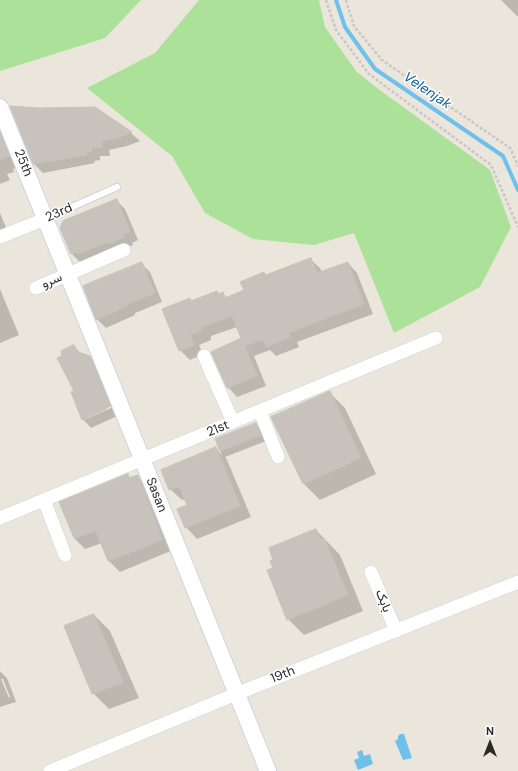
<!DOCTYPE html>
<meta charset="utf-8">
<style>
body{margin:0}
#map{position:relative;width:518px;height:771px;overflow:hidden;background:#ebe6db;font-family:"DM Sans",sans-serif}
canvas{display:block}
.north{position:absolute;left:470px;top:723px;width:40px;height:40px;-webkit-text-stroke:3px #fff;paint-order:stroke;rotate:0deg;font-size:11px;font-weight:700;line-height:16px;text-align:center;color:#292929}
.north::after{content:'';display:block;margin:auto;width:14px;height:18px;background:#292929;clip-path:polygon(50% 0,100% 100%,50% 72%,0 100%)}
</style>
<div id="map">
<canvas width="518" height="771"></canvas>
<div class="north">N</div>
</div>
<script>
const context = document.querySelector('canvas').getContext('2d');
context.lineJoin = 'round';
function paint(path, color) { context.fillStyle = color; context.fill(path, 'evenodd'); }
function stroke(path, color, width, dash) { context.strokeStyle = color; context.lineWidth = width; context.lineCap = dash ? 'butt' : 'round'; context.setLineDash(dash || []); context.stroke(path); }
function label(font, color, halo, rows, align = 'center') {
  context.font = font + ' "DM Sans",Vazirmatn,sans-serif'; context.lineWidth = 3; context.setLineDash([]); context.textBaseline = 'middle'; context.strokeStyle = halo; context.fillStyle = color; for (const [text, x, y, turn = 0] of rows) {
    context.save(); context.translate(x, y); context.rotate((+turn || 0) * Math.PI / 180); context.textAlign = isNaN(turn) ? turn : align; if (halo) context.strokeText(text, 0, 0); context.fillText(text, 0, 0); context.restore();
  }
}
paint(new Path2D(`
 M0,0H141L105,38L0,71Z
 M199,0H319L325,27L356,71L377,88L490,170L511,227L480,287L394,333L354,233L314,245L253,239L205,213L172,156L87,88L155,53Z`), '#abe198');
paint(new Path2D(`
 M400,734H404L412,758L403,760L395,741L398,739V736Z
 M362,750L364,756L370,754L373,764L358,770L354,760L359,758L357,752Z`), '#6fc1ec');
paint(new Path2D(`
 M501,0H518V16H517Z
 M11,107L38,109L95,108L131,133L140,141L127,146L109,150L110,156H100V160L94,161L95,163L43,173L34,164Z
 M0,116L19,167L13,169L14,172L7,174L10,180L0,184Z
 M116,200L125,209L138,240L132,243L133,245L118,252L80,262L72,254Z
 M0,213L7,230L0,232Z
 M310,259L320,268L322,272L348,263L357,273L373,314L297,342L299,347L276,356L270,350L254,356L266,386L237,397L228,387L242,339L237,327L211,336V340L199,345L203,354L190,360L180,350L189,299L192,302L223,294L227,298L245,291L264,273L266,276Z
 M141,263L150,272L162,302L135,313V315L106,328L97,319Z
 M0,289L19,335L0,343Z
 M74,347L82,354L90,357L99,366L118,414L115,417L91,428L83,419L64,357ZM111,406V408L86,419V417Z
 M329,392L345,408L376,474L320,500L304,484L272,418Z
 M256,424L261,430L266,441L225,457L227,460L251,517L197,539L186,527L188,506L185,499L182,500L170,489L216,448L222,455L216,439Z
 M127,475L131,479L137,476L148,487L173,550L120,572L109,561L102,543L85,549L74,538Z
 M316,530L340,555L363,611L304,635L288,619L274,568Z
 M94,615L110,631L139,698L109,709L93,693Z
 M0,671L7,678L16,702L0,707ZM1,679H3L10,697L9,698Z`), '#0003');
stroke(new Path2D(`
 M336,0L345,27L375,69L503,156L518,190`), '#6fc1ec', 4);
const building = new Path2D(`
 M10,106L38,108L95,107L132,132L118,138L101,141L102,147L92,148V152H86L87,155L33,164Z
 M0,133L10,156L0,160Z
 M117,199L130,232L124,234L125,237L108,244V242L78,254L77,252L71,254L60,228L63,221Z
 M311,258L317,273L348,262L364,304L288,333L290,337L266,347L263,339L245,346L257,376L227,388L211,352L241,338L232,316L202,327V330L190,335L194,345L179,351L162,309L190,298L191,301L217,291L219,294L223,292L225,298L244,290L240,282L264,272L265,275Z
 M142,262L155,293L127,304V306L96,320L83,286Z
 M74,345L78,352L90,356L110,405L106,409L82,420L71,392L74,391L57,358L62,356L61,351Z
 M330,391L361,458L303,484L271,417Z
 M256,423L261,435L220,451L215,439Z
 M216,447L240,506L185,528L177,509L187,505L179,486L169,490L161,470Z
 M128,474L129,478L138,475L163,540L108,561L96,531L74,538L59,502Z
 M316,529L321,540L324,538L348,595L287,620L267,570L273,568L270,561L273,560L269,548Z
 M94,614L123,682L92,694L64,626Z`);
paint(building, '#c7c2bb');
stroke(building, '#c6c2b5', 1);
const service = new Path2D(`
 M45,219L117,187`);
const minor = new Path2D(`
 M0,237L45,219
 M36,288L124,250
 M204,356L233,422
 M260,411L278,457
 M44,500L65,555
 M0,518L436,338
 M371,572L396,631
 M50,771L236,694L518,582`);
const tertiary = new Path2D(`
 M0,107L268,771`);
stroke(service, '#d0d2e2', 8);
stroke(minor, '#d0d2e2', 14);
stroke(tertiary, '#d0d2e2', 18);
stroke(new Path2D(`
 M326,0L336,30L369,74L491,165L518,227
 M346,0L354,26L382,60L510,148L518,166`), '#c7c7c7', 2.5, [3, 2]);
stroke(service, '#fff', 6);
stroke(minor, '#fff', 13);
stroke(tertiary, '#fff', 16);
label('13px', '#292929', '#fff', [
 ["25th",23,163,68],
 ["23rd",59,213,-24],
 ["سرو",52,281,-23],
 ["21st",218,429,-22],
 ["Sasan",156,495,68],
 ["بابک",383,601,68],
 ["19th",283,675,-22]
]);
label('italic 14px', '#0f5d97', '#fff', [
 ["Velenjak",427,91,34]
]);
</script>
